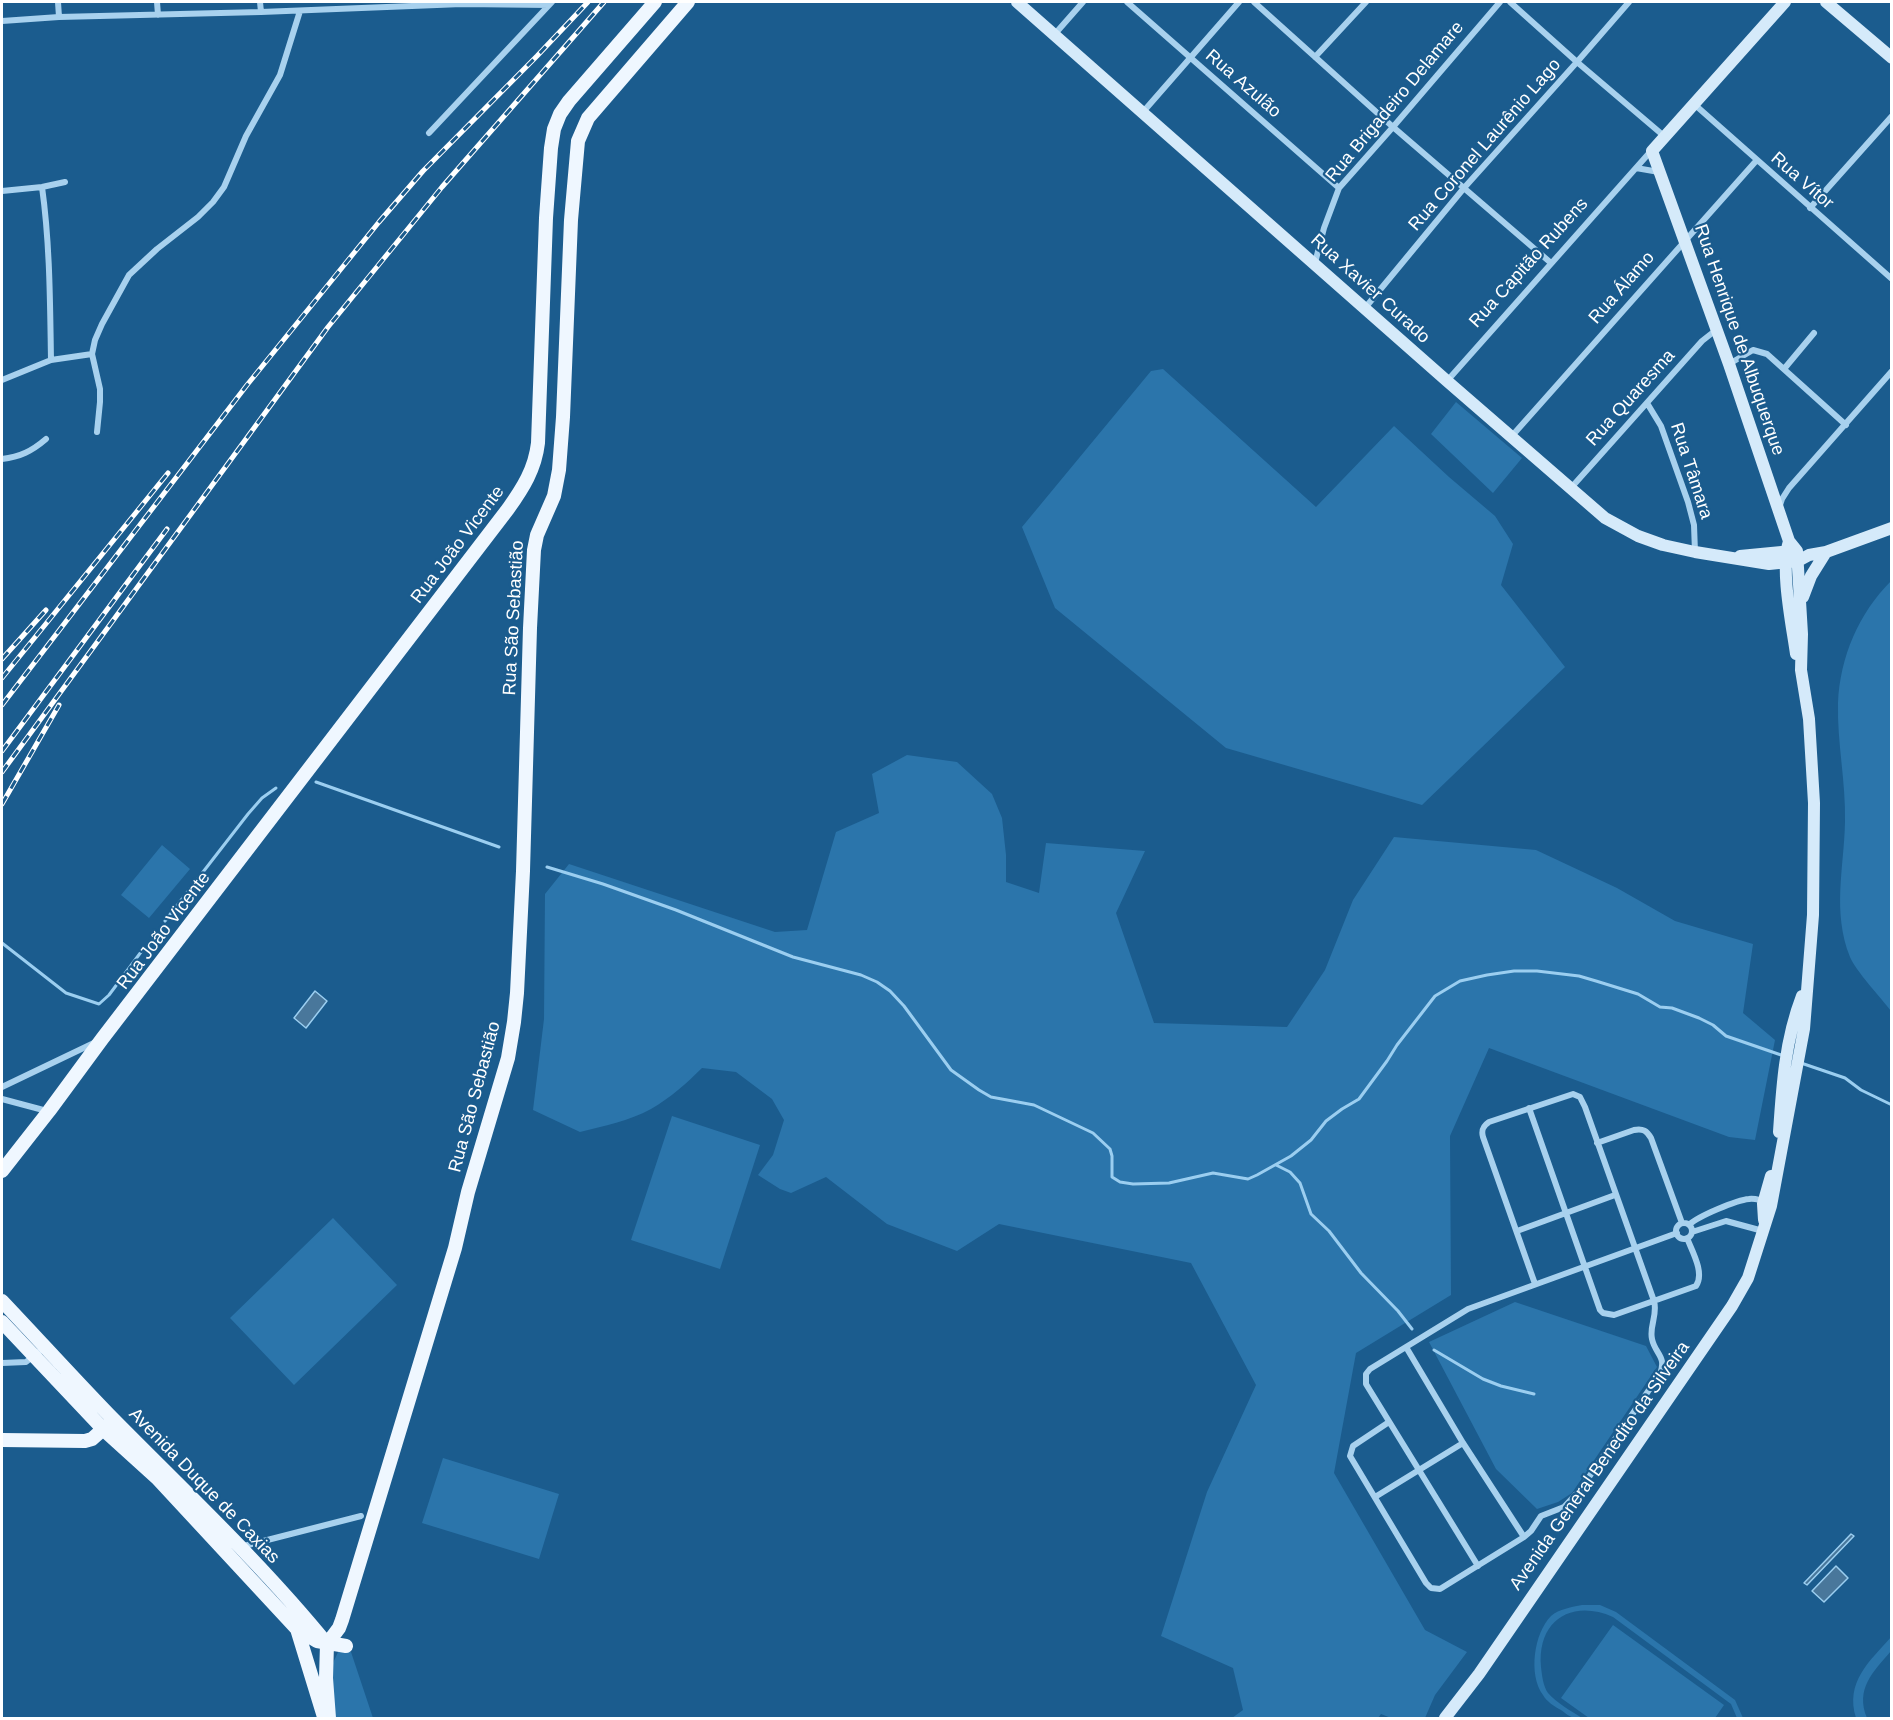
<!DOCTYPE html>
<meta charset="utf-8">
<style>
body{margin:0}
#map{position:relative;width:1893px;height:1720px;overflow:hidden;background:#1b5c8e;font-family:Helvetica,sans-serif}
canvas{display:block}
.frame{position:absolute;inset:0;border:3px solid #fff;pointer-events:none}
</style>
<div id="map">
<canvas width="1893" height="1720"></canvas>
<div class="frame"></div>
</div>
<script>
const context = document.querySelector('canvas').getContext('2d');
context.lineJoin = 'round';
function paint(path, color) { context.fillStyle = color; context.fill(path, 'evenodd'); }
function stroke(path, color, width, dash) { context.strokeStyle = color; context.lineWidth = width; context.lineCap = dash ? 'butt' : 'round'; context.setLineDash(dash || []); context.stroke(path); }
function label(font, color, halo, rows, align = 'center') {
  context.font = font + ' Helvetica,sans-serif'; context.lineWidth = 4.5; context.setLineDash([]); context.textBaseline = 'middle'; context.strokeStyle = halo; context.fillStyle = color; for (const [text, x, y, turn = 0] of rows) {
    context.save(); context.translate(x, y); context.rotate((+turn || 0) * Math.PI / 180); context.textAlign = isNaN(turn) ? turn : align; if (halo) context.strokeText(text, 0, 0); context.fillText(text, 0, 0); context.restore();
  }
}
paint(new Path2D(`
 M1163,369L1316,507L1394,426L1449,477L1495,516L1513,544L1501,585L1565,667L1422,805L1226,748L1055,608L1022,527L1151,371Z
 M1456,402L1522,458L1493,493L1431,434Z
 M1891,581V1011C1882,999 1855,970 1850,957C1832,911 1844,869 1845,822C1846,782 1837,743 1838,703C1840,657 1859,613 1891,581Z
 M907,755L957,762L992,794L1002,818L1006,855V882L1039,893L1046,843L1145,851L1116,913L1154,1023L1287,1027L1325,970L1353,900L1394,837L1536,850L1617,888L1675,921L1753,944L1743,1013L1775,1040L1755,1140L1729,1137L1489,1048L1450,1136L1451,1295L1356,1353L1334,1473L1425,1630L1467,1652L1435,1695L1425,1718H1391L1381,1714L1378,1718H1232L1243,1710L1233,1668L1161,1636L1207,1492L1256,1385L1191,1263L999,1224L957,1251L887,1224L826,1177L791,1193L780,1189L758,1175L773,1155L784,1120L772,1099L736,1072L702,1068C687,1083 670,1098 651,1109C629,1121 604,1126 580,1132L533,1110L544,1019L545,894L569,864L775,932L807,930L836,832L879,813L872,774Z
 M162,845L190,869L149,918L121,895Z
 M672,1116L760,1145L720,1269L631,1240Z
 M333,1218L397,1285L294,1385L230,1318Z
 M1515,1302L1646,1346L1657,1367L1572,1493L1558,1502L1537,1509L1496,1469L1429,1342Z
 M443,1458L559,1494L539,1559L422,1523Z
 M1582,1605H1600L1616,1612L1735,1700L1743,1718H1737L1731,1704L1613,1617C1572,1599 1537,1620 1541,1667C1542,1675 1543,1686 1548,1693C1557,1703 1571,1711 1582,1718C1572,1719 1569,1716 1561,1710C1555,1707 1546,1701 1543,1695C1528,1675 1534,1633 1551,1616C1559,1609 1572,1607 1582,1605Z
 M1613,1625L1724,1705L1715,1718H1589L1561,1698Z
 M1891,1637V1651C1873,1672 1855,1689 1867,1718H1856C1845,1682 1869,1662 1891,1637Z
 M339,1650L351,1652L373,1718H334L326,1678Z`), '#2b75ab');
const water = new Path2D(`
 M315,991L327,1001L306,1028L294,1018Z
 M1851,1534L1854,1536L1807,1585L1804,1583Z
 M1836,1566L1848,1578L1824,1602L1812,1591Z`);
paint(water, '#49779b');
stroke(water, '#9bcef0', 1.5);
stroke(new Path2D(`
 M316,782L499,847
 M547,867L603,884L676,910L793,957L861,975L877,982L890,991L904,1006L951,1070L979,1090L991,1097L1034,1105L1093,1133L1110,1149L1112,1156V1177L1120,1182L1133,1184L1169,1183L1213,1173L1248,1179L1257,1175L1291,1156L1311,1140L1326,1121L1342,1109L1359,1099L1387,1061L1397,1045L1435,996L1460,981L1487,975L1514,971H1537L1579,976L1596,981L1638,994L1660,1007L1672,1008L1699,1018L1713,1025L1726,1036L1784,1056
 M165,921L248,814L262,798L276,788
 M2,943L66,993L99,1004L109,995L141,952
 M1801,1063L1845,1078L1861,1090L1892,1105
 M1276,1165L1290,1172L1300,1183L1311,1214L1329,1231L1361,1273L1398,1311L1412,1329
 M1434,1350L1483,1379L1501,1386L1534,1394`), '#9bcef0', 3);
stroke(new Path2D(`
 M58,2L59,17
 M157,2L158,15
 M260,2L261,12
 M1127,2L1339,188
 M1254,2L1393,127L1551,263
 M1510,2L1577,62L1664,136
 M2,21L59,17L261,12L462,4L549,5
 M1054,35L1083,2
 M1315,57L1366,2
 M1694,104L1892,279
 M1143,112L1239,2
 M429,133L552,2
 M1636,168L1659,172
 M42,187C50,244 50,302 51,360
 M2,191L42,187L65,182
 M1810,208L1892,116
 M1315,263L1324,228L1339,188L1393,127L1500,2
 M1365,308L1464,188L1577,62L1629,2
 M1729,364L1753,350L1767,354L1846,425
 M1784,369L1814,333
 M2,380L51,360L92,354
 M1447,381L1651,151
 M1647,403L1661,426L1688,502L1694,525L1695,552
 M97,432L100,402V389L92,354L95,340L102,324L129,275L157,249L198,217L213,202L224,187L246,136L280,75L300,11
 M1511,437L1756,161
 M2,459C20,457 32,451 46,439
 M1570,489L1702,341L1716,330
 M1780,505L1782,499L1789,488L1892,371
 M2,1087L96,1042
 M2,1099L47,1111
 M1529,1108L1600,1310L1603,1313L1614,1315L1696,1286C1705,1273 1692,1251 1687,1238
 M1597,1143L1634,1130C1643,1128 1647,1131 1651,1138L1682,1223
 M1676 1231a8 8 0 1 1 16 0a8 8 0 1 1-16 0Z
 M1689,1225C1698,1216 1737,1200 1749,1199C1754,1198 1759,1200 1764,1201
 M1517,1231L1615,1195
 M1692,1232L1726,1221L1763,1231
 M1406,1347L1463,1443L1524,1537
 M2,1363L26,1362L45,1347
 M1389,1422L1353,1446L1350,1456L1426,1583L1431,1588L1440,1589L1524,1537L1531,1531L1541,1516L1564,1507L1580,1490L1660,1374C1667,1356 1655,1354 1652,1339C1649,1326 1658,1315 1654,1301L1585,1107L1580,1097L1573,1094L1489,1122C1483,1126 1481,1130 1483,1137L1535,1284
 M1375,1497L1463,1443
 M240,1547L361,1516
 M1478,1566L1366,1384V1374L1370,1369L1468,1309L1677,1233`), '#a8d1ee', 6);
stroke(new Path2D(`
 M1017,2L1447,381L1605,518L1638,536L1663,545L1695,552L1769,564L1798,561L1809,555L1826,552L1892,528
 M1826,2L1892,58
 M1789,541C1780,569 1792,625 1796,654
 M1740,556L1792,551
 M1803,597L1811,576L1826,552
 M1779,1132C1782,1086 1785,1040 1802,996
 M1764,1220L1763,1204L1771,1176
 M1445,1718L1479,1674L1732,1306L1748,1278L1771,1206L1804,1029L1813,915L1814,803L1809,719L1801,670L1802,634L1797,551L1789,541L1729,364L1652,151L1785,2`), '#d5eafa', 12);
stroke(new Path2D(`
 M2,1171L49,1111L102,1039L508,509C523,488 535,469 538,443L546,218L551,148L554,129L560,114L569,101L655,2
 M2,1301C39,1340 76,1381 114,1420C186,1493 262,1564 327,1644L326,1678L329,1718
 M2,1322L104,1430L157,1478L297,1629L324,1717
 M2,1440L85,1441L92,1439L110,1423
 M297,1629L317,1641L346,1646
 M327,1644L339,1628L342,1620L455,1248L468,1192L508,1058L514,1022L517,993L523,871L530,628L534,550L537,535L554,496L559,470L563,417L571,220L578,141L588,118L688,2`), '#eff7ff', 14);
const rail = new Path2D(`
 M2,659L46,610
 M2,678L168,473
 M2,705L247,385L379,222L423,171L537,56L588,2
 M2,751L167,529
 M2,772L328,327L442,187L604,2
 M2,804L59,705`);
stroke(rail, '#fff', 5);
stroke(rail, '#1b5c8e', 3, [9]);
label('18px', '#fff', '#1b5c8e', [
 ["Rua Azulão",1243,84,41],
 ["Rua Brigadeiro Delamare",1395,102,-50],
 ["Rua Coronel Laurênio Lago",1485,145,-49],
 ["Rua Vítor",1802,181,41],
 ["Rua Capitão Rubens",1529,263,-48],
 ["Rua Álamo",1622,288,-49],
 ["Rua Xavier Curado",1370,289,42],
 ["Rua Henrique de Albuquerque",1739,340,71],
 ["Rua Quaresma",1631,398,-48],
 ["Rua Tâmara",1691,471,72],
 ["Rua João Vicente",458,545,-53],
 ["Rua São Sebastião",514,618,-87],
 ["Rua João Vicente",164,931,-53],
 ["Rua São Sebastião",475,1097,-75],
 ["Avenida General Benedito da Silveira",1600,1466,-55],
 ["Avenida Duque de Caxias",204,1486,46]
]);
</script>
